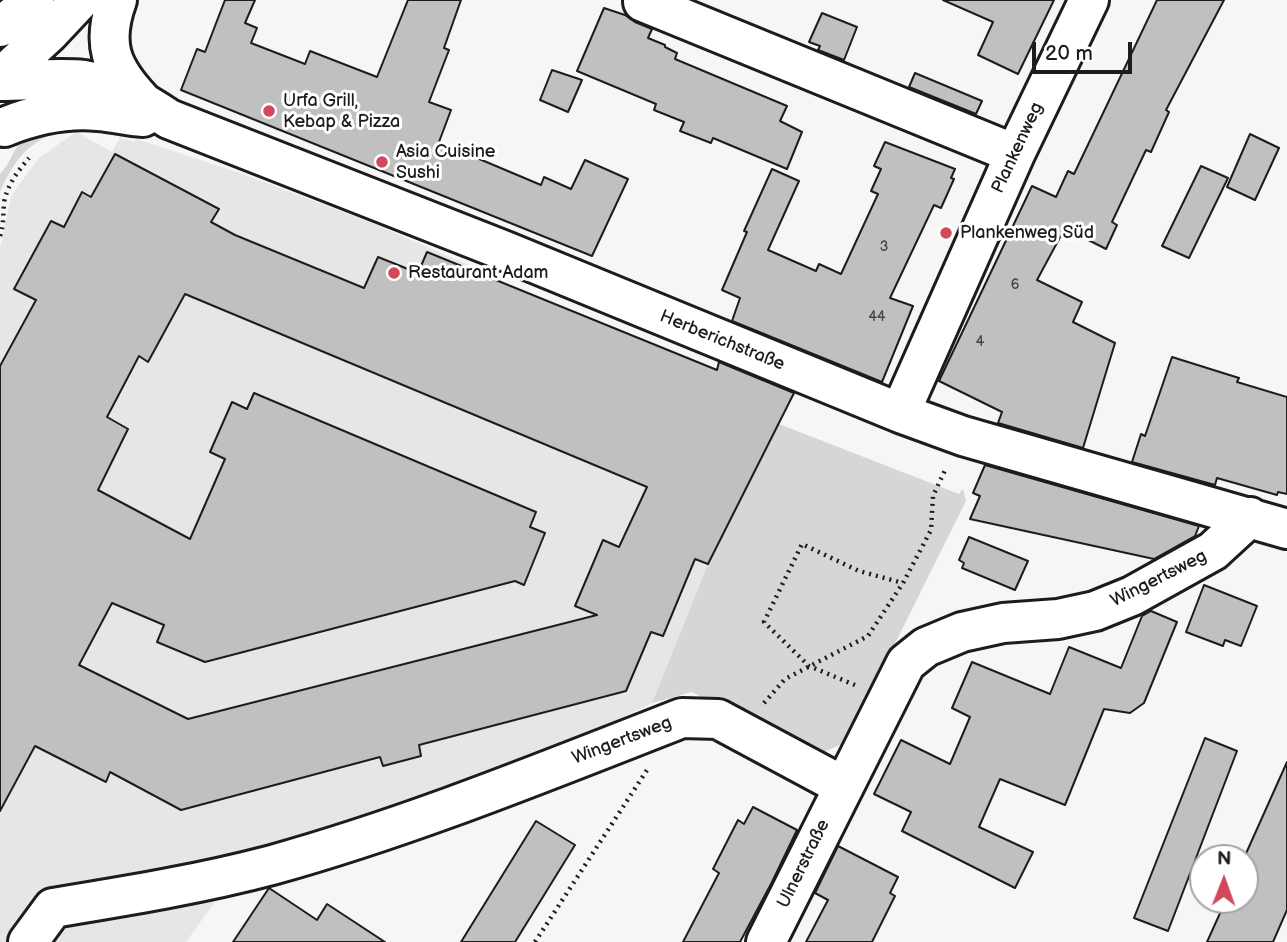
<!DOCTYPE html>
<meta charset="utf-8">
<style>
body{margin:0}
#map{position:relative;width:1287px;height:942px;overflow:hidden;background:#f6f6f6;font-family:"Balsamiq Sans",sans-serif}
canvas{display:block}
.north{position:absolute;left:1189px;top:844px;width:70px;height:70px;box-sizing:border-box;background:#fff;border:2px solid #a4a4a4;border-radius:50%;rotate:1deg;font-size:19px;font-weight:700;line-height:28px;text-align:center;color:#1c1c1c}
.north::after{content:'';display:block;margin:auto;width:24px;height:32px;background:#d1495b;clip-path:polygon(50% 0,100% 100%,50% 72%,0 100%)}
.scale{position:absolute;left:1032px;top:42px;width:100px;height:32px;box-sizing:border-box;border:4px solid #1c1c1c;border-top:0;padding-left:9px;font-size:21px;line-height:24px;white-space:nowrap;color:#1c1c1c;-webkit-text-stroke:5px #fff;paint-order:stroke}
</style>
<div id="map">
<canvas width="1287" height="942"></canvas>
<div class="north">N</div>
<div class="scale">20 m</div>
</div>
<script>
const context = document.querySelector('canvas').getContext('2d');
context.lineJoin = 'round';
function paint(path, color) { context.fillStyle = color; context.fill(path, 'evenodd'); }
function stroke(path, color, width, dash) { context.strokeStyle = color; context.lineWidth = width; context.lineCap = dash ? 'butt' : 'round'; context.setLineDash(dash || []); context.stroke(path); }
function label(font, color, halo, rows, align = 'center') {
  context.font = font + ' "Balsamiq Sans",sans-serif'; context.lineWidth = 6; context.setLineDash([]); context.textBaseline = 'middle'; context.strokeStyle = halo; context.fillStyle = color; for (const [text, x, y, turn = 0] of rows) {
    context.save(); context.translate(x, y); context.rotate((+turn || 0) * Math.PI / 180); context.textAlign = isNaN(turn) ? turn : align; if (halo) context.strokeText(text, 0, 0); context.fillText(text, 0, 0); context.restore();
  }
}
paint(new Path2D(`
 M76,132L112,152L120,137L134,142L136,139L240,173L370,222L504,280L503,285L790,401L708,564L652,703L508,772L187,877L18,942H0V248L11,197L18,186L39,158Z
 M227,885L186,942H38L57,916Z`), '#e6e6e6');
paint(new Path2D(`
 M67,123C56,133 45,136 33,145C18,155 7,176 0,192V174C10,164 11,154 19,144C29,131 52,128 67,123Z
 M779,424L959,494L963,489L966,501L846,742L816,756L692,692L652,703L708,564Z`), '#d6d6d6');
const building = new Path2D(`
 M225,0H255L245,23L257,28L251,43L305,64L310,51L377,77L408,0H461L444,48L449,50L429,102L451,110L439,142L541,185L544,177L571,189L585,160L628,179L592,256L181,90L197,49L205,52Z
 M943,0H1054L1018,74L978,55L993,22Z
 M1157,0H1224L1166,110L1169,112L1151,152L1146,150L1112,222L1117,225L1106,249L1065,228L1037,280L1082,302L1073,322L1115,343L1083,448L998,423L1002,412L939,381L1032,186L1056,197L1068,171L1074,174Z
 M604,8L625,15L635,22L652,29L648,38L665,45V47L677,53L675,59L787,106L780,121L802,132L787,169L713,138L711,143L680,131L684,122L654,110L656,104L577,71Z
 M822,13L857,27L844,60L818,50L820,46L809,42Z
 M552,70L582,80L568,112L540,100Z
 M915,73L982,101L976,114L909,87Z
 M1250,134L1279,148L1255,200L1227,187Z
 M885,142L955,169L951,178L954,179L941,208L934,205L890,298L913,306L882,382L732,321L740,298L722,290L747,232L744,231L772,169L799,181L768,250L816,271L819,264L841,274L878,194L871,191L881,169L874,166Z
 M115,154L219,209L211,222L235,235L364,288L378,257L418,273L427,252L717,370L719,362L794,393L708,564L695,559L663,636L651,632L626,691L419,745L421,756L383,766L380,757L181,810L110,772L106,782L35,746L0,811V366L36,300L14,289L51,221L64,227L82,192L91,197ZM185,294L647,487L619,547L603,540L575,606L597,615L188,719L79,665L112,603L164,625L157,642L205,662L515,581L524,585L545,533L530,527L536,512L254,393L247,409L232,402L210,452L225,459L190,539L98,490L128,429L107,417L139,356L148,362Z
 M1201,166L1228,178L1189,258L1162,246Z
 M1172,357L1239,378L1237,382L1287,397V494L1278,492L1277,495L1217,478L1215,485L1132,462L1141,434L1145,436Z
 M985,465L1199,526L1195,536L1154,559L970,519L980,496L973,493Z
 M969,537L1028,561L1015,590L962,568L964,563L959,560Z
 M1204,585L1257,606L1241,646L1225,640L1223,646L1186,632Z
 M1151,611L1177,622L1144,703L1130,713L1104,709L1065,805L1000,779L979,827L1033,852L1015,888L902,831L911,812L874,794L901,740L950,764L970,717L952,708L972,662L1050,694L1069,647L1121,668L1142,616Z
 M1205,738L1237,751L1168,931L1134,918Z
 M1287,762V910L1273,942H1207L1226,900H1245L1244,858Z
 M753,807L797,830L772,882L740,942H683L719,873L713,869L738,820L744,824Z
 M536,821L575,845L515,942H461Z
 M838,846L898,877L890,893L895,896L872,942H806L828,900L815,893Z
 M269,888L317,920L327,904L385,942H233Z`);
paint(building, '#c0c0c0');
stroke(building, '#1c1c1c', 2);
const minor = new Path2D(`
 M117,0C101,44 111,68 141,100
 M643,2L1015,154
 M0,27L34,0
 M0,78L49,33L80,0
 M0,81C27,81 57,77 84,80C115,85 144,102 169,119L505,251L900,413L963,436L1287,529
 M4,127C34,115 65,108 98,111C113,112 128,116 143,117
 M900,413L1015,154L1089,0
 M28,942L53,908C126,896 200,884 272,865C412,826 546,771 682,718L718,719L843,786
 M766,942L906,663L926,647L962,632L1003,623L1058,619L1095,611L1132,596L1213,551L1250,517`);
stroke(minor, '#1c1c1c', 44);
stroke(new Path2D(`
 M0,236C4,224 3,215 4,203C7,185 18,171 29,158
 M855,685L809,666L764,622L802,544L859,571L903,583
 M764,703L785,679L868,636L903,583L931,530L933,496L946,468
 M535,942L647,770`), '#1c1c1c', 4.5, [2, 5]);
stroke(minor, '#fff', 38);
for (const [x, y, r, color] of [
 [269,111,7,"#d1495b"],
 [382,162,7,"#d1495b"],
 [946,233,7,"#d1495b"],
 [394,273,7,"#d1495b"]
]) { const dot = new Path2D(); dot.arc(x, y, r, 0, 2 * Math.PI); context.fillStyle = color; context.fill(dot); stroke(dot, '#fff', 2.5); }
label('14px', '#454545', null, [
 ["3",884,247],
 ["6",1015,285],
 ["44",877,317],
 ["4",980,342]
]);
label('18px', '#1c1c1c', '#fff', [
 ["Urfa Grill,",283,101],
 ["Kebap & Pizza",283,122],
 ["Asia Cuisine",396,152],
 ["Sushi",396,173],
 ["Plankenweg Süd",960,233],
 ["Restaurant Adam",408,273]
], 'left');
label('18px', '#1c1c1c', '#fff', [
 ["Plankenweg",1018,148,-65],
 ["Herberichstraße",722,341,22],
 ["Wingertsweg",1159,579,-27],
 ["Wingertsweg",622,741,-21],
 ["Ulnerstraße",804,864,-64]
]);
</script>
